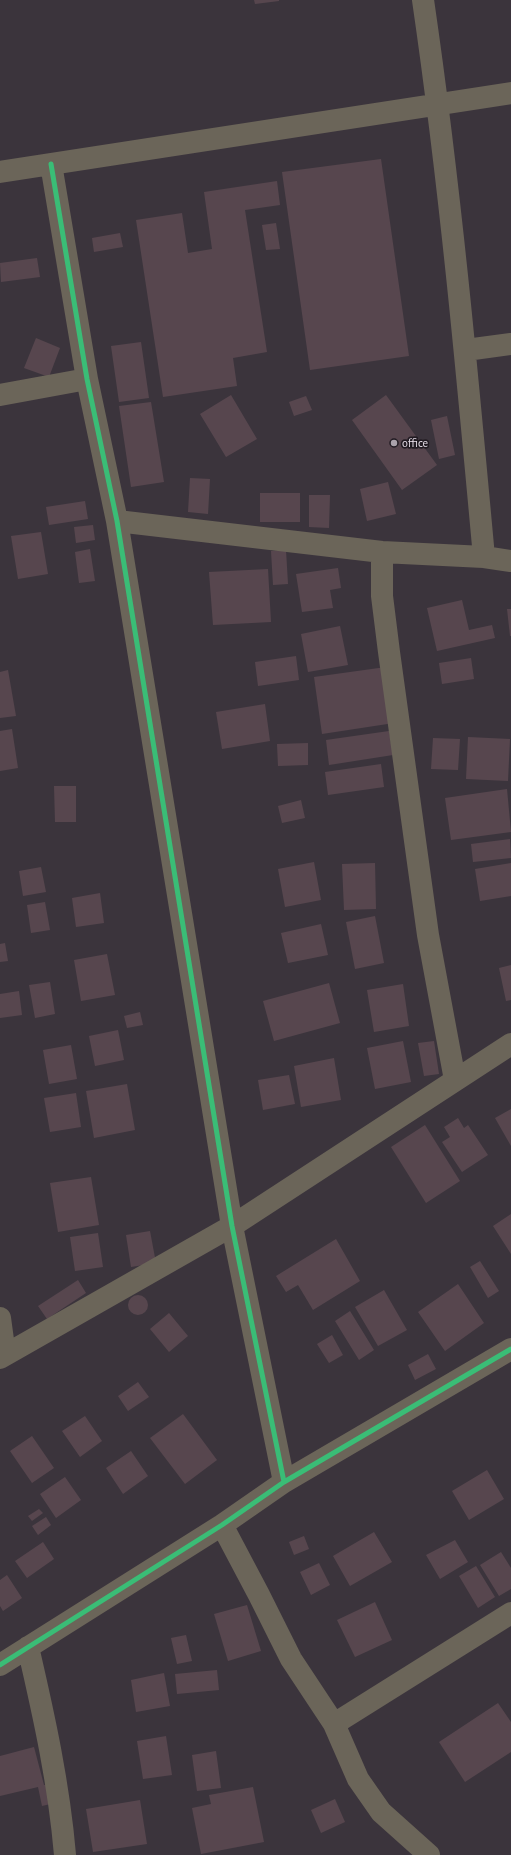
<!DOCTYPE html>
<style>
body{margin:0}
canvas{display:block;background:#3b343c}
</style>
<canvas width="511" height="1855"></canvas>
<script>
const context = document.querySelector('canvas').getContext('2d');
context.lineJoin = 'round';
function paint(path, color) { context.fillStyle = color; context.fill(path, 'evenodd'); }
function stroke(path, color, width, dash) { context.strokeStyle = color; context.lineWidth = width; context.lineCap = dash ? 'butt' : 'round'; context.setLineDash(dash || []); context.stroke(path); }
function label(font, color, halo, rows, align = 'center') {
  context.font = font + ' "Alegreya Sans",sans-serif'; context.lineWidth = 3.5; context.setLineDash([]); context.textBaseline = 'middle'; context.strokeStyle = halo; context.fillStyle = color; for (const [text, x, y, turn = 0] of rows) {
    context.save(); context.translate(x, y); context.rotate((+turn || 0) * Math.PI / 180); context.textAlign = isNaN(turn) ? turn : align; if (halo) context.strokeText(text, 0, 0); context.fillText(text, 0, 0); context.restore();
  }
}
paint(new Path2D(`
 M254,0H279V1L255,4Z
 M381,159L409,356L310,370L282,172Z
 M277,181L280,205L245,210L267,352L233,358L237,386L163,397L136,220L182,213L188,253L212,249L204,192Z
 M276,223L280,249L266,250L262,225Z
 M120,233L123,247L94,252L92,238Z
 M37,258L40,277L1,282L0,263Z
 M36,338L60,348L49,377L24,368Z
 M141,342L149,398L119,402L111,346Z
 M231,395L257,439L226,457L200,414Z
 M386,395L437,465L402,490L352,420Z
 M306,396L312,410L294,416L289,402Z
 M151,402L164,482L131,487L119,406Z
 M447,416L455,455L439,459L431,420Z
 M190,478L210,479L208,514L188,512Z
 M388,482L396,514L367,521L360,489Z
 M260,493H300V522H260Z
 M309,495H330L329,528L309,527Z
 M85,501L88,519L49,525L46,507Z
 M93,525L95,540L76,543L74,527Z
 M41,532L48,574L18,579L11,536Z
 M90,549L95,581L79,583L75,552Z
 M286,550L288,584L273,585L271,551Z
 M338,568L341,588L330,590L333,608L302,612L296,574Z
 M268,569L271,622L213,625L209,572Z
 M462,600L469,630L492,625L495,638L437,651L427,608Z
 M507,609H511V636H510Z
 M340,626L348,665L308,672L301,634Z
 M296,656L299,680L258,686L255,662Z
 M471,658L474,679L442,684L439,663Z
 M386,667L394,723L322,734L314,677Z
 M8,670L16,716L0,718V672Z
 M265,704L270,741L222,749L216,712Z
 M12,729L18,768L0,771V731Z
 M389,731L393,755L329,765L326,740Z
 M468,737L510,739L508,781L466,779Z
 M433,738L460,739L458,770L431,769Z
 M308,743V765L278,766L277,744Z
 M381,764L384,787L328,795L325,772Z
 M54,786H76V822H55Z
 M507,789L511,832L451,840L445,798Z
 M301,800L305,818L282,823L278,806Z
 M510,839L511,858L473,862L471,844Z
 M314,862L321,900L285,907L278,869Z
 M375,863L376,909L344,910L342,864Z
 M511,863V896L480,901L475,869Z
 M41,867L46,892L23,896L19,871Z
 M100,893L104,923L76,927L72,898Z
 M45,902L50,930L31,933L27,905Z
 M375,916L384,963L355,969L346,922Z
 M321,924L328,955L288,963L281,933Z
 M5,943L8,961L0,962V944Z
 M107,954L115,995L81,1001L74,960Z
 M511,965V1000L506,1001L499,968Z
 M50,982L55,1014L35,1018L29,985Z
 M329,983L340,1023L274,1041L263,1001Z
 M403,984L409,1026L374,1032L367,990Z
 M19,991L22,1015L0,1018V994Z
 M140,1012L143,1025L127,1028L124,1016Z
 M118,1030L124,1060L95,1066L89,1036Z
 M403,1041L411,1082L375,1089L367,1048Z
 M434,1041L439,1074L424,1076L418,1043Z
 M71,1045L77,1079L49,1084L43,1050Z
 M334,1058L341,1100L301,1107L294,1066Z
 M289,1075L295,1104L263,1110L258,1080Z
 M127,1084L135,1130L94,1138L86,1091Z
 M76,1093L81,1127L50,1132L44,1098Z
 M511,1109V1146L495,1118Z
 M458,1118L464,1128L468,1125L488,1155L462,1172L442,1142L450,1137L444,1127Z
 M425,1125L460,1181L426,1203L391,1147Z
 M91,1177L99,1225L58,1232L50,1183Z
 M511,1214V1254L493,1226Z
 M150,1231L156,1263L131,1267L126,1235Z
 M98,1233L103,1267L75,1271L70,1237Z
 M336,1239L360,1281L313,1310L298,1285L286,1292L276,1276Z
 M480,1261L499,1291L488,1298L470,1267Z
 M78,1280L86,1293L47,1319L38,1306Z
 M458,1284L484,1323L445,1351L418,1312Z
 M384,1290L407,1330L378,1346L355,1307Z
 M128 1305a10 10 0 1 1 20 0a10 10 0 1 1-20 0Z
 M350,1311L374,1350L359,1360L335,1321Z
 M169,1313L188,1336L169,1352L150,1329Z
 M332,1335L343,1355L329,1363L317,1344Z
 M428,1354L436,1369L415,1380L408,1365Z
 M138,1382L149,1397L128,1411L118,1396Z
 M183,1414L217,1460L185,1484L150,1438Z
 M85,1416L102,1441L80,1457L62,1431Z
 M32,1436L54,1468L32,1483L10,1451Z
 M131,1451L148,1476L123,1494L106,1468Z
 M487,1470L504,1499L469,1520L452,1491Z
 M65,1477L81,1500L56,1518L40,1494Z
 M39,1509L43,1513L32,1521L28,1516Z
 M46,1517L51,1525L38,1535L32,1526Z
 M374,1532L392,1562L350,1586L333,1556Z
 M304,1536L309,1549L294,1555L289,1542Z
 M455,1540L468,1562L440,1579L426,1555Z
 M43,1542L54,1559L27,1578L15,1561Z
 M501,1552L511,1568V1589L499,1596L480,1565Z
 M319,1563L330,1585L311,1595L300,1572Z
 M476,1566L495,1597L478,1608L459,1576Z
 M7,1575L22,1598L3,1611L0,1606V1580Z
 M375,1602L392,1640L355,1657L337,1620Z
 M247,1605L261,1651L228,1661L214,1614Z
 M186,1635L192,1661L177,1664L171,1638Z
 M217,1670L219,1690L177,1694L175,1674Z
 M164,1673L170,1706L136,1712L131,1680Z
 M498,1703L511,1722V1752L465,1782L439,1742Z
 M166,1736L172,1775L143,1779L137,1741Z
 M34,1747L44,1785L54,1783L59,1802L42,1806L38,1787L0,1796V1756Z
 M216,1751L221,1788L197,1791L192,1755Z
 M253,1787L264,1842L201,1854L192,1808L211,1804L209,1795Z
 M335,1799L345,1822L321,1833L311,1810Z
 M140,1800L147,1844L93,1852L86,1809Z`), '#57464e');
stroke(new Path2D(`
 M423,0C450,185 467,371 484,557
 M51,164L87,379L117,521L232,1226L284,1482
 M0,172L511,93
 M466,350L511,344
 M0,395L87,379
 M117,521L382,552L484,557L511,561
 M382,552V596L389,652L428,935L455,1080
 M0,1318L5,1355
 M0,1358L232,1226L511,1044
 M222,1525L259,1595L291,1659L334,1724L358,1779L381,1812L429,1855
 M28,1647C44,1716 59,1784 65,1855
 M0,1665L222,1525L284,1482L511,1349
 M334,1724L511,1613`), '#6b6559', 22);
stroke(new Path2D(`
 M51,164L87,379L117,521L232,1226L284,1482
 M0,1665L222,1525L284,1482L511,1349`), '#3abd76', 5);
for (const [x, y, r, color] of [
 [394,443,4,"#aba3ac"]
]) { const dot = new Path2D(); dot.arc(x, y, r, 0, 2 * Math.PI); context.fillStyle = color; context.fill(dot); stroke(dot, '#211b22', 1.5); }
label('12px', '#e7dfe9', '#211b22', [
 ["office",402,443]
], 'left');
</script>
